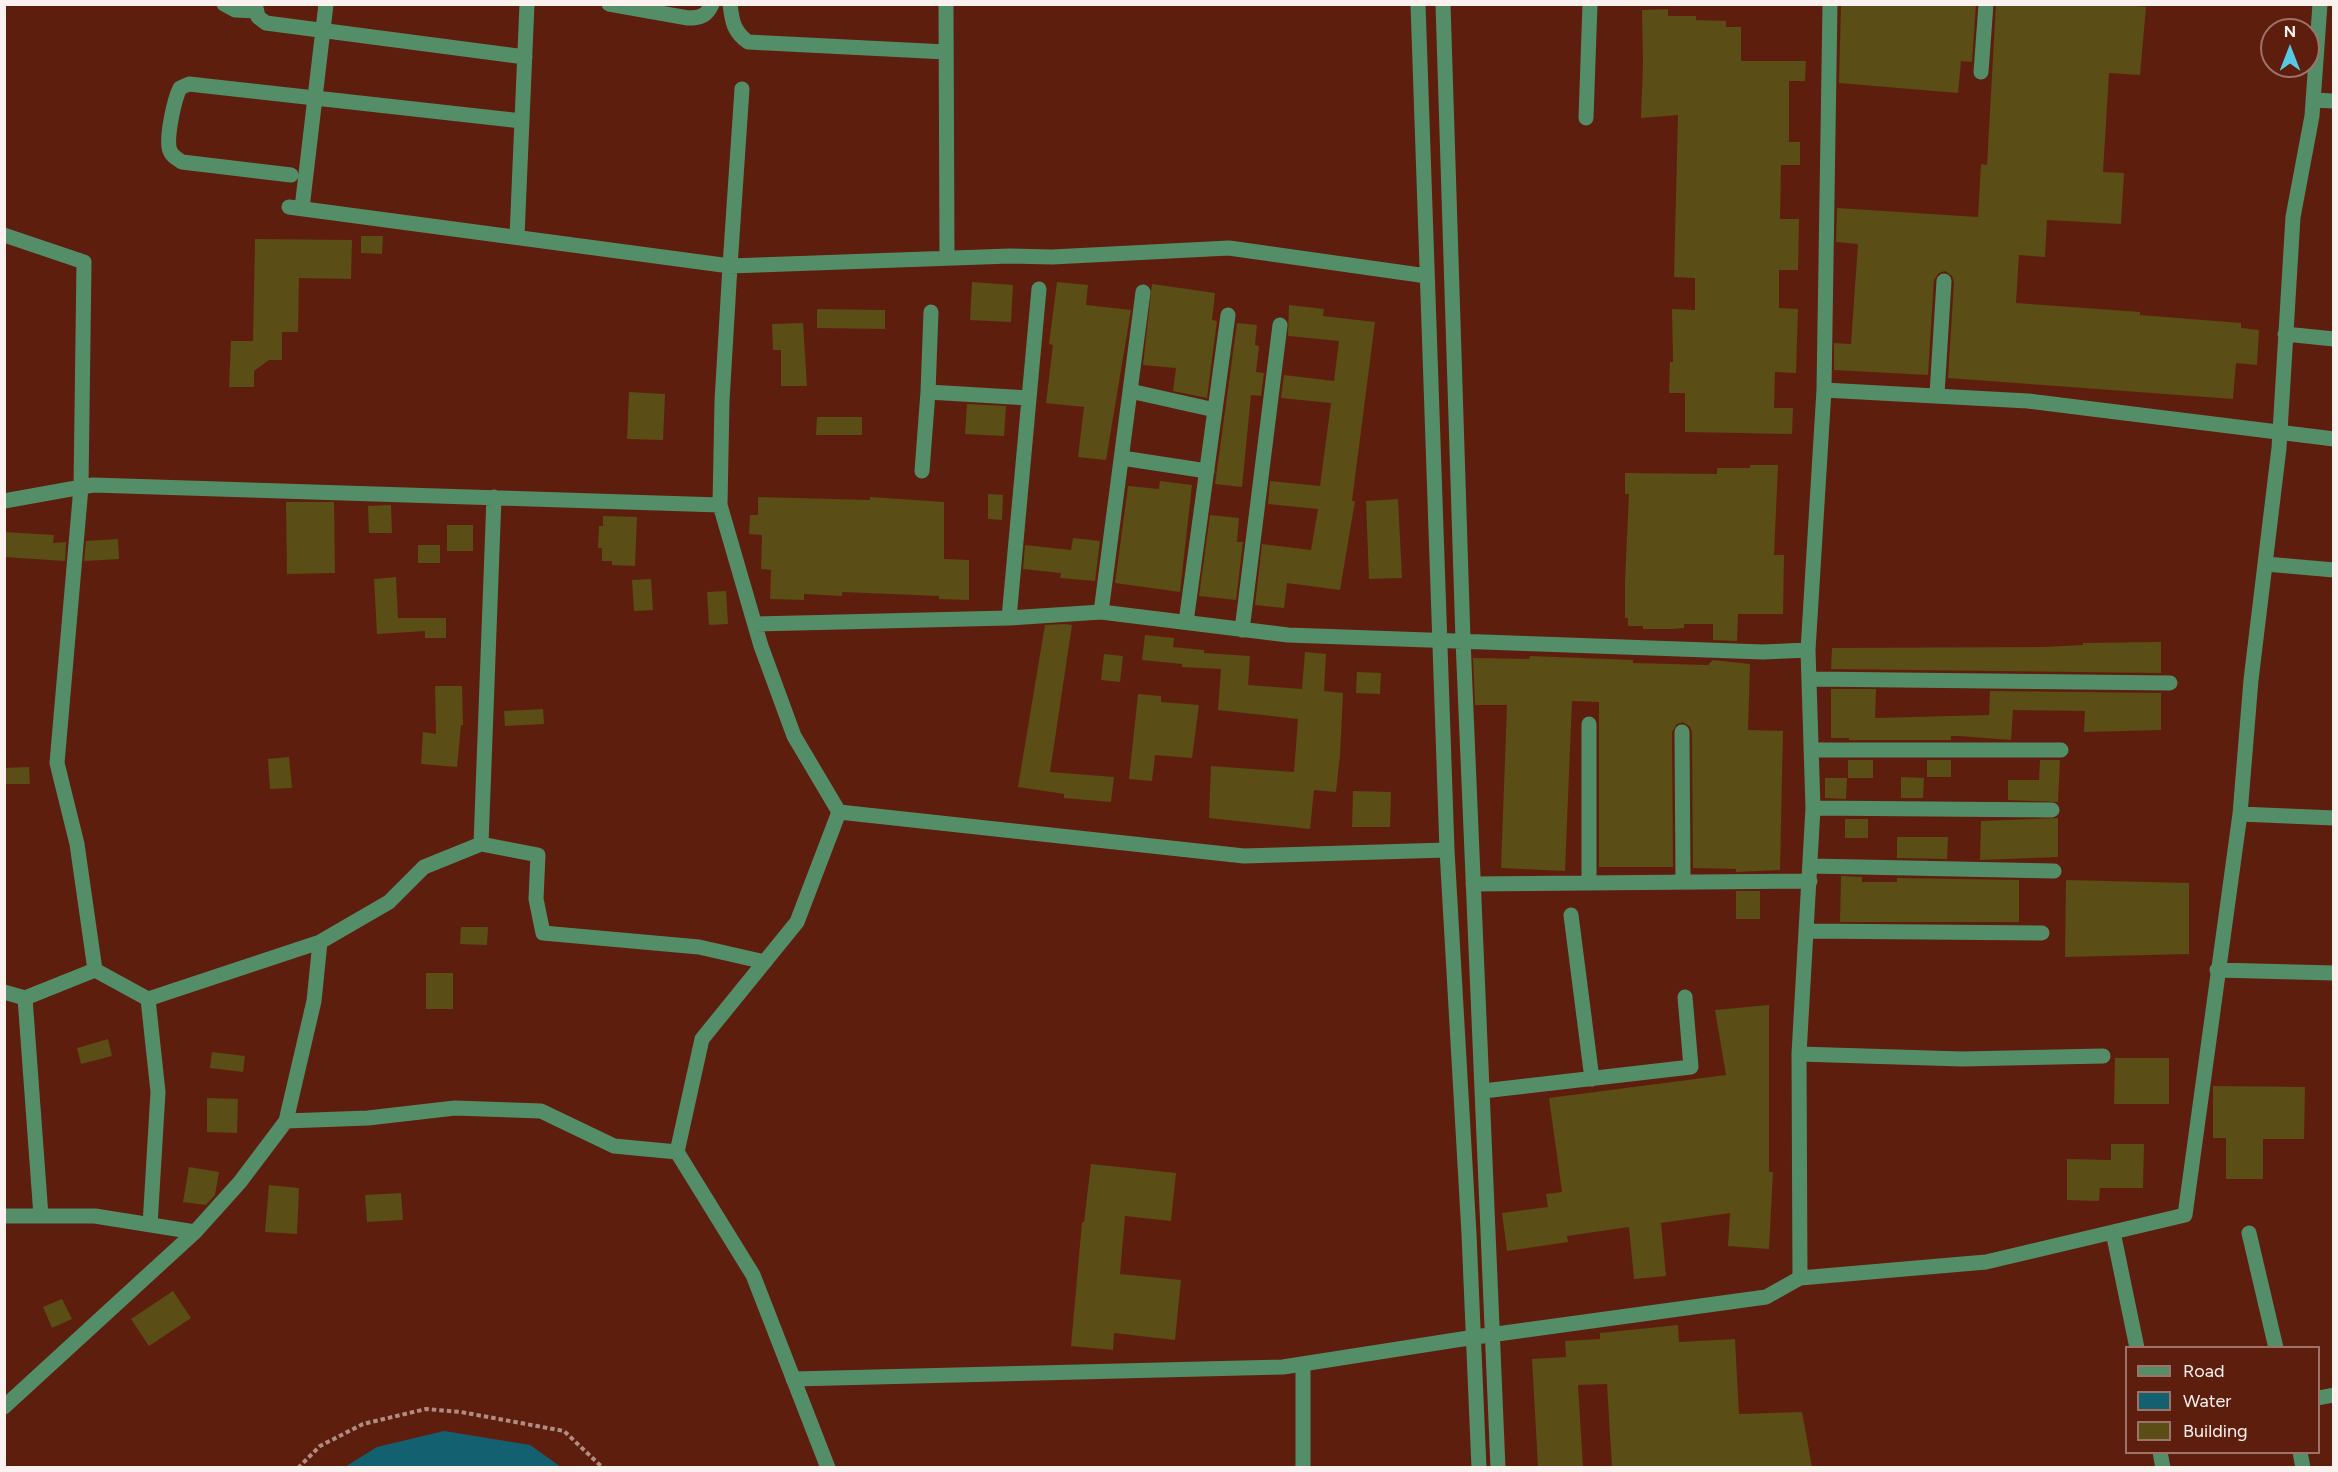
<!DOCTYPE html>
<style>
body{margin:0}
#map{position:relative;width:2338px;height:1472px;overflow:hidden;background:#5e1e0e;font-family:Figtree,sans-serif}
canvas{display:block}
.frame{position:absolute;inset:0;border:6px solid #fbf2f0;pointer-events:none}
.legend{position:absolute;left:2125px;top:1346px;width:195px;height:108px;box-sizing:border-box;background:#5e1e0e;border:2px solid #9d7368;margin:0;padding:8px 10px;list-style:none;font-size:18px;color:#fbf2f0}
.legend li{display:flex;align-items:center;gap:12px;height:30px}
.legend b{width:30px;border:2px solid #9d7368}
.north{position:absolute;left:2260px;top:18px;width:60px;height:60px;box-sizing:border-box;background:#5e1e0e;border:2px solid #9d7368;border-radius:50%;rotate:0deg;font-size:16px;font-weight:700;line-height:24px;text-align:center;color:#fbf2f0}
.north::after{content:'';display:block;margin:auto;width:21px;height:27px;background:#58c9e3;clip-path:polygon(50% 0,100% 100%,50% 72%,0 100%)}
</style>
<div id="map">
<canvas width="2338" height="1472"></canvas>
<div class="frame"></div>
<ul class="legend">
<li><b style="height:8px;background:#548e69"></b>Road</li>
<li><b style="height:16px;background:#136170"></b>Water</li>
<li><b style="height:16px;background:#5a4d15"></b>Building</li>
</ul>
<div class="north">N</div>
</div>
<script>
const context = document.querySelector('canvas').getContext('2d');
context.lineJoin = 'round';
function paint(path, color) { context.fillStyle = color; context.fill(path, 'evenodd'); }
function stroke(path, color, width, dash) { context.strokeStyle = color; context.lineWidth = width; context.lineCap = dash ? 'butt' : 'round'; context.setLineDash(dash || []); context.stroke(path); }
paint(new Path2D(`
 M444,1431L530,1445L561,1467H345L377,1447Z`), '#136170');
paint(new Path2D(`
 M1841,4H1976L1972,62L1961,61L1958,93L1839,83Z
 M1996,4H2111L2146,7L2140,75L2109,73L2103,172L2124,173L2121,224L2047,220L2045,257L2019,255L2016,303L2140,312V315L2241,323V328L2259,330L2257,365L2236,363L2233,399L1948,378L1954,282L1952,276L1945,271L1939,273L1934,280L1928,375L1834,370V343L1851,344L1858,244L1836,242L1837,208L1978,217L1981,164L1987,165Z
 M1668,9V16H1696V20L1726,21V27H1741V61H1806L1805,81H1789V142H1800V165H1781L1780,219H1799L1798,270H1779V308L1798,309L1796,373L1775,372L1774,408H1793L1792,434L1685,432V393H1669L1670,362H1673L1672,309L1695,310V278L1674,277L1678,115L1641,118L1643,64L1642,10Z
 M361,236H383L382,254L361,253Z
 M255,239L352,240L351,279L299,278L298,332H282V360H269L254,371V387H229L231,341H253Z
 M972,282L1013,285L1011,322L970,320Z
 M1057,282L1088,285L1086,305L1131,310L1106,460L1078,457L1084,407L1046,403L1053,345L1049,344Z
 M1152,284L1215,293L1212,320L1217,321L1207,398L1173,391L1176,368L1143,365Z
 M1289,305L1324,309L1323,316L1375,322L1352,501H1355L1340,590L1287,583L1284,608L1255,605L1262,544L1311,550L1318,509L1268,504L1270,481L1320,486L1331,403L1281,398L1284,375L1334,381L1339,341L1288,336Z
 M817,309L885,310V329L817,328Z
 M803,323L807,386H781V350H773L772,324Z
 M1237,323L1257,325L1255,345L1259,346L1256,372L1264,373L1261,396L1251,395L1242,487L1215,484Z
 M629,392L665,394L663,440L627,439Z
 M967,404L1006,406L1004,436L965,434Z
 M817,417H862V435H816Z
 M1750,465H1778L1774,555H1784L1783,614H1738L1737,641L1713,640V624H1684V628L1672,629H1643V626H1628V618H1625V581L1629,494H1625V473L1717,474V468H1750Z
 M1160,481L1192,485L1180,592L1115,583L1128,486L1159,489Z
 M988,494L1003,495L1002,520L988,519Z
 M758,497L870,500V497L944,502V559L969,560V600L939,599V596L842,592V596L804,594V600L770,599L771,570L761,569L762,535L749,534L750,515H758Z
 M1398,499L1402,578L1369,579L1366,501Z
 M286,502H334L335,573L287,574Z
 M391,505L392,533H369L368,506Z
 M1210,515L1239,518L1237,542H1243L1236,600L1199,596Z
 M603,516L637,517L635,566L612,565V561H602V548H598L599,526H603Z
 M447,525H473V551H447Z
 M4,532L54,535L53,543L66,542L65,561L4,557Z
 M1073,538L1100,541L1095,581L1060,578L1061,573L1023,569L1025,545L1071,550Z
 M118,539L119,559L84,561L86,541Z
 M418,545H440V563H418Z
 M396,577L398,618H446V638H425V631L377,634L374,579Z
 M651,579L653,610L634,611L632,580Z
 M726,591L728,624L709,625L707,592Z
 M1065,624L1072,625L1050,772L1114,777L1111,802L1064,798V794L1018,787L1045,625Z
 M1145,635L1174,638L1173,647L1204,650V653L1250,656L1248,685L1302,689L1305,652L1326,654L1324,691L1343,693L1340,755L1336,792L1314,790L1310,829L1209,818L1211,766L1294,772L1298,719L1218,710L1221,669L1182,667V664L1142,660Z
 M2161,642V673L1831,669L1832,648L2044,647L2083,645V643Z
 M1104,654L1123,656L1120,682L1101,680Z
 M1530,656L1633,660V663L1708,665L1713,660L1750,664L1748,730L1783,731L1780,870L1736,872V869L1693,868L1692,732L1690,727L1683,722L1677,724L1672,732L1673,867H1599V702L1572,701L1565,871L1501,868L1507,705H1475L1473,658L1529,659Z
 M1357,672L1381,673L1380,694L1356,693Z
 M435,686H462L463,725H461L457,767L421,764L423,732L436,734Z
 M1831,689H1876L1875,718L1989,715L1990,691L2161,693V730L2084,732L2085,711L2013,710L2011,740L1959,736H1951V740H1849V738H1831Z
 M1138,694L1161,696V702L1199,705L1192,758L1155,755L1152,781L1129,779Z
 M543,709L544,724L505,726L504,711Z
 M289,757L292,788L270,789L268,759Z
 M1848,760H1873V778H1848Z
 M1927,760H1951V777H1927Z
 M2040,760H2060L2058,802L2008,800V780H2039Z
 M29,767L30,784H4V768Z
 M1901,777L1924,778L1923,798H1901Z
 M1825,778H1847L1846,799L1825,798Z
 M1353,791L1391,792L1390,827H1352Z
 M2058,818V857L1980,860L1981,821Z
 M1845,819H1868V838H1845Z
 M1897,837H1948L1947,859L1897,858Z
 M1841,876L1862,877V882H1897V878L2019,880V922H1840Z
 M2066,880L2189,883V954L2065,957Z
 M1736,891H1760V919H1736Z
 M461,927H488L487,945L460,944Z
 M426,973H453V1009H426Z
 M1769,1005V1172H1773L1769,1249L1728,1246L1730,1213L1661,1223L1666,1276L1634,1279L1629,1227L1567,1236L1568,1242L1507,1251L1502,1213L1548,1207L1546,1194L1562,1192L1549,1098L1726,1075L1715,1010Z
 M108,1039L112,1056L81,1064L77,1048Z
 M212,1052L245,1056L243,1072L210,1068Z
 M2115,1058H2169V1104H2114Z
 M2213,1086L2305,1087L2304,1139H2263V1179H2226V1138H2213Z
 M207,1098L238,1099L237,1133L207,1132Z
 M2111,1144H2144L2143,1188H2100L2099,1201L2067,1200V1159L2111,1160Z
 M1091,1164L1176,1173L1171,1221L1125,1216L1120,1274L1181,1280L1175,1340L1114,1333L1113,1350L1071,1346L1082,1222H1084Z
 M189,1167L219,1172L215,1195L206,1205L183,1202Z
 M269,1185L299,1188L297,1234L265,1232Z
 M401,1193L403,1220L367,1222L365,1195Z
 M173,1291L191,1318L149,1346L131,1319Z
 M62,1299L72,1319L52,1328L43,1307Z
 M1678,1325L1679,1342L1735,1339L1739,1414L1802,1412L1812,1467H1612L1607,1384L1578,1385L1583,1467H1538L1532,1359L1566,1357L1565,1341L1600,1339V1333Z`), '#5a4d15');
stroke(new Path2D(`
 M298,1468L320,1446L363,1424L426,1409L461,1412L564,1431L603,1468`), '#b08d84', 4, [4.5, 3]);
stroke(new Path2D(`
 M224,4L235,10L257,11
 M255,4L258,17L266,23L525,57
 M609,4L688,18C700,18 707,16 712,4
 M730,4C732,22 734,32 748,42L946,52
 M946,4L947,258
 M1418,4L1447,850L1469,1234L1479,1468
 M1443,4L1463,640L1498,1468
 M1981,72L1986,4
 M2313,100L2334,101
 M1586,118L1590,4
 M291,175L182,162C176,158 170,155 169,147C167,134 174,100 180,88L189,84L522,121
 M289,207L730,266L742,89
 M302,208L326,4
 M4,235L84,262L81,487L57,763L77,844L95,970L25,998L4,992
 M517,236L527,4
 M931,312L928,392L1029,398
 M2285,334L2334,339
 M1824,390L2028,401L2334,439
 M1130,391L1215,410
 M1937,394L1944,281
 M1122,458L1207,471
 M922,471L928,392
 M4,501L93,485L720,505
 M2266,564L2334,570
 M1101,612L1143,292
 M1009,618L1039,289
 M1186,622L1228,315
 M755,624L1009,618L1101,612L1288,635L1763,652L1808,650L1813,808L1799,1054L1800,1278
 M1242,630L1280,325
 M1808,650L1824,390L1830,4
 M1809,679L2170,683
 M1589,724V882
 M1682,732L1683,881
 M1811,750H2061
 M1813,808L2052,810
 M839,812L794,736L761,646L720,505L722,401L730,266L1010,256L1052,257L1229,248L1427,276
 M2240,814L2334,818
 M481,844L494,497
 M1811,866L2054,871
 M1473,884L1810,881
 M1571,915L1592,1079
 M1807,931L2042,933
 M95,970L148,999L320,942
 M2217,970L2334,973
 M25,998L41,1216
 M148,999L158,1092L150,1225
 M1799,1054L1962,1059L2103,1056
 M1483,1091L1691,1067L1685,997
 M286,1121L368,1118L455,1108L541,1111L614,1146L677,1152
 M4,1216H95L195,1232
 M2113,1232L2137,1348
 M2249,1233L2276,1348
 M1303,1364V1468
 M793,1379L1283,1367L1475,1337L1766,1297L1800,1278L1986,1262L2185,1215L2240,814L2251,680L2279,448L2293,217L2312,116L2320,4
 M2318,1398L2334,1395
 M4,1407L195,1232L240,1182L286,1121L314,1001L320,942L389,902L424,867L481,844L538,855L536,899L543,933L699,947L765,962
 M2160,1452L2163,1468
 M2300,1452L2303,1468
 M828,1468L753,1275L677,1152L702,1039L797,922L839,812L1244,856L1447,850`), '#548e69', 15);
</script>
